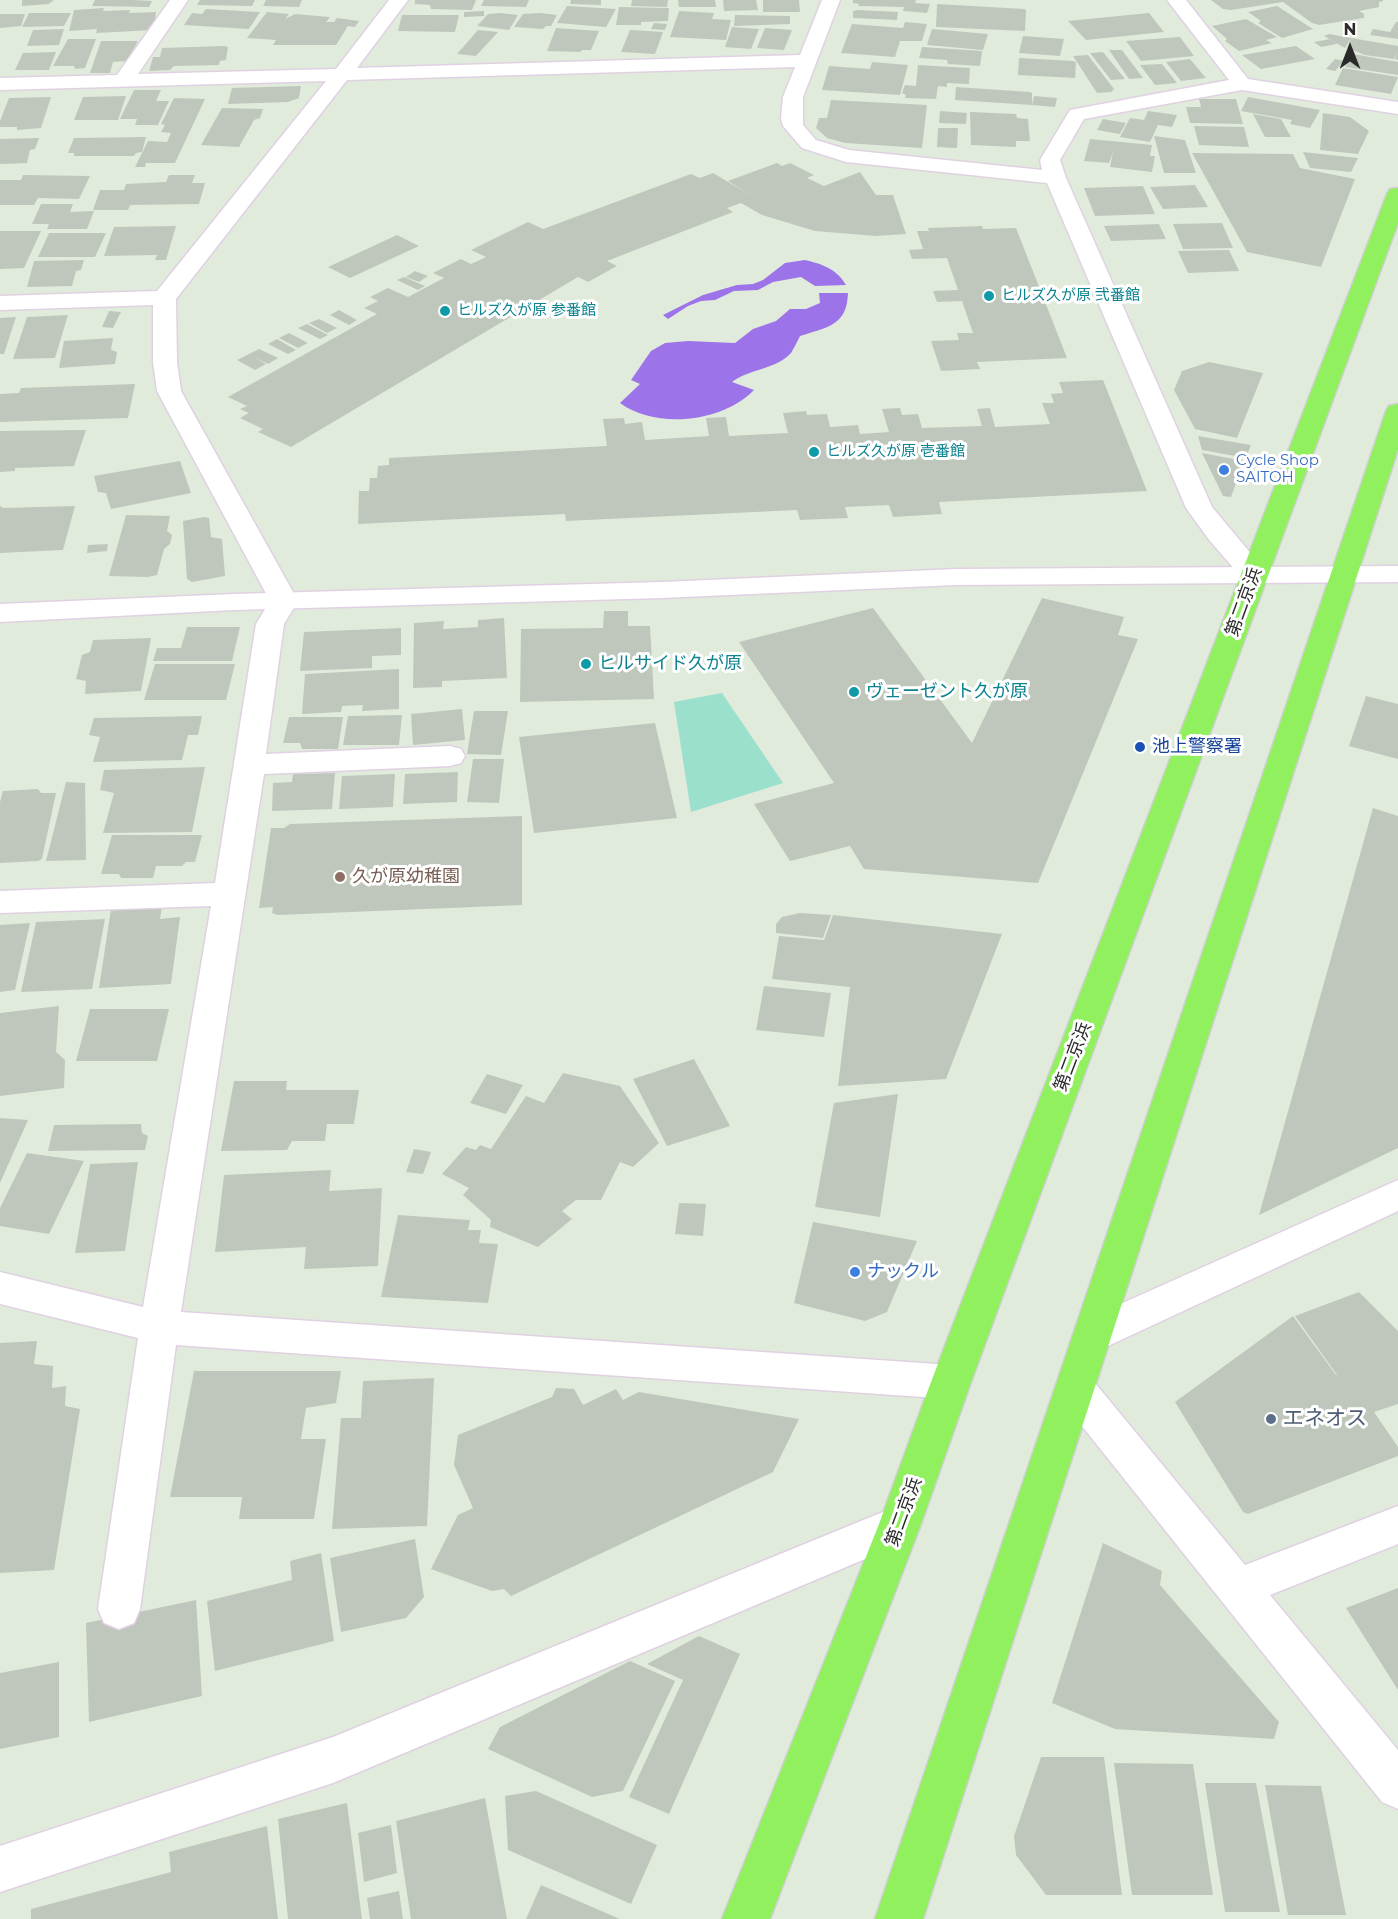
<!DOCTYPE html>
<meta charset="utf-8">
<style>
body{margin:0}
#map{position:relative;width:1398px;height:1919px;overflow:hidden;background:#e1ebdc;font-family:Montserrat,sans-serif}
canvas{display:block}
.north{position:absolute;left:1320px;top:18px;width:60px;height:60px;-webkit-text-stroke:4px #fff;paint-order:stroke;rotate:0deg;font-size:16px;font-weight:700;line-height:24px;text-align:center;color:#2a2a2a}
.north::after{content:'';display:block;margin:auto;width:21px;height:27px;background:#2a2a2a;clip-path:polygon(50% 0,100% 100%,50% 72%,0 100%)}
</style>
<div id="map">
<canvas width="1398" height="1919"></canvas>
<div class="north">N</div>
</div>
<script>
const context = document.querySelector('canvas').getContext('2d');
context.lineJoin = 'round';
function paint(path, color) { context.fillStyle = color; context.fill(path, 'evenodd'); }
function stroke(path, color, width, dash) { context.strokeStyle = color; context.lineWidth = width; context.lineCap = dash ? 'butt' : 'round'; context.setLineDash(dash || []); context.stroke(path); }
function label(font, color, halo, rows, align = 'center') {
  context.font = font + ' Montserrat,"Noto Sans JP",sans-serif'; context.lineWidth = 6; context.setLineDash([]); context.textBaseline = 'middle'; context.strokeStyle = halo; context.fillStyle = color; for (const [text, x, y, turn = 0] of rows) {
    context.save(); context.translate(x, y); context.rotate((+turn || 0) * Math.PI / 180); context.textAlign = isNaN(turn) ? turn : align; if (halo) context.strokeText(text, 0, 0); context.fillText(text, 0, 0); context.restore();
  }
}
paint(new Path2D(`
 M722,693L783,783L691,812L674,702Z`), '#9be0cd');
paint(new Path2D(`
 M805,260C822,264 837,269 846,285L815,286L801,277L773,282L758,290L734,291L715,300L701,301L688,306L668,319L663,315L703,295L737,285L753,284L763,280L785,263Z
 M819,293H848C847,326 827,327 800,336C797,342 794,348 791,353C777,369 749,369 732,382L754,390C723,422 657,430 620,403L640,384L631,380L651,351L665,343L688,341L735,343L753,329L776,321L790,309H806L820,303Z`), '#9c73e9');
paint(new Path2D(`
 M22,0H54L49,4L22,6Z
 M95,0H133L152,1L149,7L92,6Z
 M200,0H255L252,6L197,5Z
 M266,0H302L299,7L263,6Z
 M415,0H476L472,10L431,9L430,5L415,4Z
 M484,0H529L526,7L481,6Z
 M571,0H601V5L570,4Z
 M632,0H668L667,7L631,6Z
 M678,0H715L716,7H679Z
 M723,0H756L758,10L724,11Z
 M763,0H799L800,12H763Z
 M853,0H916L915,3L930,4L927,13L903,11L904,7L858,6L859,4L853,3Z
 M1211,0H1383V1L1379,2V7L1359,11L1364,14V18L1319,25L1312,23L1283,2L1231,10L1223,9Z
 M937,4L1024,9L1026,10L1025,31L936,27Z
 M567,6L616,9L606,27L557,23Z
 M1277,6L1313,29L1282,38L1258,23L1261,21L1248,12Z
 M619,7L669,8L668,21L641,22V25H616Z
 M104,8L103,11L130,10L129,13L156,12L154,30L96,33L97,29L69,31L74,10Z
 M206,9L260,12L249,29L184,25L192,13L202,14Z
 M857,10L898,12L897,20L853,18V11Z
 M484,11V16L464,17V12Z
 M679,11L714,13L712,19L731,20L726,40L670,37Z
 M267,12L289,14L285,19L295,14L330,17L326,22H334L337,18L359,21L355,27L348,26L336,45H273L276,40L247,38Z
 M29,13H71L64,26L22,27Z
 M500,13L518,15L509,30L477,26L488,14Z
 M540,13L557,15L551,26H546L543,29L514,27L523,14Z
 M1149,13L1164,32L1086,40L1068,21Z
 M0,14H25L21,26L0,28Z
 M402,15H459L455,32L398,31Z
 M735,15L790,16V24L734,26Z
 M1246,19L1277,37L1266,40L1272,43L1239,51L1225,41L1227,39L1212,26Z
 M905,22L927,24L922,41H900L895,57L841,53L852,24L903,28Z
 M1396,22H1398V39L1370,35L1373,29L1390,32Z
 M654,23L667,24L665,30L651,29Z
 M732,27L759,29L751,49L725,47Z
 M556,28L599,31L591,50H582L580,52L547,51Z
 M765,28L792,30L784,50L757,48Z
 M64,29L59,45L27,46L33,30Z
 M932,29L988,34L983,50L927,45Z
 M478,30L498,32L476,56L457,54Z
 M630,30L663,32L655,54L621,52Z
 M1329,34L1351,38L1345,48L1324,36Z
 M1023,36L1064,39L1060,56L1019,53Z
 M1180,37L1194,56L1141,61L1126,41Z
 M1351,38L1398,46V60L1395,59L1396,53L1394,59L1365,55L1347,48Z
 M68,39H96L85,68L75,69L74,66H53Z
 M1330,39L1337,44L1321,47L1314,42Z
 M101,41H138L127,61L113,62L110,73H90Z
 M224,46L228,47L226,60L220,61L219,65L174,66L170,70L149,71L153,57H160L162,48Z
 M1296,46L1315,59L1261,69L1242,55Z
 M922,47L982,51L980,66L948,64L947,60L919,58Z
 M1109,50H1122L1143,78L1129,79Z
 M56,52L49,70H15L23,53Z
 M1103,52L1125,79L1111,80L1090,53Z
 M1353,54L1398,62V75L1345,67Z
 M1088,55L1114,89L1111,92L1097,93L1073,56Z
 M1019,58L1073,61L1076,62L1075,78L1018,75Z
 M1190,59L1206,78L1181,81L1166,62Z
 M1335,59L1344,61L1335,71L1326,69Z
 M872,62L908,65L900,95L822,90L829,66L870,69Z
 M1162,64L1177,83L1155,85L1140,65Z
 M918,65L970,68L969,84L947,83V87L938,86L936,99L905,98L906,95L902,93L905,85L916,86Z
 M1343,68L1398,77L1391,94L1335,85Z
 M301,86L299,98L288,102L228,104L232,88Z
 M956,87L1030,92L1032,93V105L955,100Z
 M134,90H161L156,101H169L158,125H135L137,119H120Z
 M126,96L118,120H74L83,97Z
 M1034,96L1057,98L1055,107L1032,105Z
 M51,97L41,128L17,130V127H0V121L9,98Z
 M1248,97L1320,110L1310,128L1290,124L1292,120L1241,111Z
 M174,98L205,99L175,163H146L145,167H135L148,141L167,142L171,133L161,132L165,125L161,124Z
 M1199,99H1236L1243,124L1190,123L1186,107H1201Z
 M831,100L927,105L922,148L845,143L827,138L816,128L819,118H827Z
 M222,108L263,109L260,118L254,120L239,147L201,145Z
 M940,111L967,113L966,124L939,123Z
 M1148,111L1177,115L1172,127L1158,125L1150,142L1120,137L1130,118L1144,120Z
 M970,112L1016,114L1017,118L1028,119L1030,141H1016V147L971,145Z
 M1323,113L1350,117L1369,131L1358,154L1320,150Z
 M1253,114L1281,119L1291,137H1265Z
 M1103,119L1126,123L1120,134L1097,130Z
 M1194,126L1244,127L1249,147L1199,145Z
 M938,128H958L957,148L937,147Z
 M1154,136L1185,140L1196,173H1164Z
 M146,137L142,152L136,153L134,156H74V153H68L74,138Z
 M39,138L35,149L30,150L27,163L0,164V139Z
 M1090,139L1152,145L1150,156H1155L1152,172L1110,167L1113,152L1109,163L1084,161Z
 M1303,152L1358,158L1351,172L1310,168Z
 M1192,153L1293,154L1300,168L1355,179L1321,267L1247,252Z
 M777,163L782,166L790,163L814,175L807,178L824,186L860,172L876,195H893L906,234L876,236L815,231L762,215L741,203L727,208L733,212L607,261L617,266L588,282L578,277L291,447L258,432L263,429L240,418L249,413L240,409L247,406L228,397L377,314L364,308L378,301L370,297L388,288L408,297L444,278L433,273L461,259L471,264L486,257L471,250L528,222L543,229L691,174L700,178L713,173L752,196L728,181Z
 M23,175L90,176L79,199L38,198L34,205H0V180H21Z
 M169,175H195L192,183H205L199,204L130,205L128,210H93L100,190H124L126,184L166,182Z
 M1195,185L1208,207L1163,209L1150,187Z
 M1143,186L1155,214L1095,216L1084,188Z
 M41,204H73L70,212L94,211L87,229H47L49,224H32Z
 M1222,223L1233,248L1183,249L1173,224Z
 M1159,224L1166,239L1111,241L1104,226Z
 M176,226L166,260H155L157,255L104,256L114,227Z
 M982,226L983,229L1016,228L1067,358L977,362L980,369L941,371L931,341L959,340L957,333H973L962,301L937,302L933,291L958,290L947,258L912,259L909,250L923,249L917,231H929L928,228Z
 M0,231H41L24,268L0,269Z
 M49,233H106L95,257H38Z
 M397,235L419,246L350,278L328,267Z
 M1229,250L1239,271L1188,273L1178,251Z
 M84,260L81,270L76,271L72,286L27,287L34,261Z
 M415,271L428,276L419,282L406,277Z
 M404,277L425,286L418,290L397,280Z
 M339,310L357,320L349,325L330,315Z
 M109,311L121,312L113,328L102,327Z
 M68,315L55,358L13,359L27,317Z
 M16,317L4,354H0V318Z
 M319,319L337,328L327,333L309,323Z
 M307,324L326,334L328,335L320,339L298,328Z
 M289,333L308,343L298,348L279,338Z
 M113,338L111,350L117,352L115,364L59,368L64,341Z
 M277,339L296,350L288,354L268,344Z
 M259,349L278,358L268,364L254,357L266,364L255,370L237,360Z
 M1209,362L1263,373L1237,438L1195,429L1174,390L1182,371Z
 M1103,380L1147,491L939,502L942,514L893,517L889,505L845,507L848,518L800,520L797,510L566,521L565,514L358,524L359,491H369L370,478H377L378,466L389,465V458L607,446L603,419L624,418L625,424L642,422L645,440L709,436L706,418L726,417L729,436L788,433L783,413L806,411L807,415L827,414L830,427L858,425L860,434L889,432L882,409L900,408L902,415L918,414L922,428L982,426L977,409L990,408L995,427L1050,424L1042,403H1054L1051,394L1063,393L1059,382Z
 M135,384L128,418L0,422V394L19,393L21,388Z
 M86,430L74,466L15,468V471L0,472V431Z
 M1198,436L1251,445L1246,458L1202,450Z
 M1202,453L1244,461L1231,497L1223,496Z
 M180,461L191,493L111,509L106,493L98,492L94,476Z
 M0,506L3,508L75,506L63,550L0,553Z
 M126,515L170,516L167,531L172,535L170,544L164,549L157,575L148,577L109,576Z
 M204,517L209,518L211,537L222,539L225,576L192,582L187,579L183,521Z
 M108,544L107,551L87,553L88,545Z
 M1042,598L1124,617L1118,635L1138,639L1038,883L864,869L850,846L790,861L754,804L834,783L739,642L873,608L972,743Z
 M604,611H628V626H650L654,699L520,702L521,629L603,628Z
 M504,618L507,678L442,681V687L413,688L414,623L444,621L443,629L478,627V620Z
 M187,627H240L232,661H153L157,648H181Z
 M401,628V655L372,656V668L300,671L304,632Z
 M151,638L141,691L85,694L86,681L76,679L82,655L90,652L93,640Z
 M155,664H235L226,700H144Z
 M399,669V709L362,711L363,705L342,706L341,712L302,714L305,674Z
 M1366,696L1398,704V759L1349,746Z
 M462,709L465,740L413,745L411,714Z
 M474,711H508L501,755L467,754Z
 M402,715L399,745H343L348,716Z
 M202,716L198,735H188L182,760L93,762L100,737L89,735L94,718Z
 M289,717H343L338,749H302L300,743H283Z
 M655,723L677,818L534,833L519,737Z
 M473,759H504L499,803L467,802Z
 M205,767L192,832L103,833L114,793L100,790L104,770Z
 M458,772L457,802L403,804L405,774Z
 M335,773L332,809L272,811L273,783L292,782L293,774Z
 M395,774L393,807L339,809L342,776Z
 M66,782L85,783L86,860L46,861Z
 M38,789L41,793H56L42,859L38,861L0,863V802L3,791Z
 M1373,808L1398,816V1148L1259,1215Z
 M522,816V905L278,915L272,913L273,907L259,908L271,828H284L290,824Z
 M112,835H202L195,862H186L182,866H156L153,878H121L119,874H101Z
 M162,906L160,919L180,917L171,984L99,988L111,909Z
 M800,913L831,915L823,938L776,933V924L782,917Z
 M833,915L1002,934L946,1079L838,1086L850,987L772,979L779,936L824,940Z
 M105,919L92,989L21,992L36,922Z
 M30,923L15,990L0,992V925Z
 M764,986L831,993L824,1037L756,1030Z
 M59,1006L56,1052L65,1060L64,1088L0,1096V1013Z
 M90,1009H169L157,1061H76Z
 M694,1059L730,1126L667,1146L633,1079Z
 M563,1073L620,1086L659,1143L633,1167L620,1162L601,1200H576L562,1211L572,1219L538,1247L490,1227L491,1220L463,1195L469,1188L442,1174L466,1147L476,1150L480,1145L491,1149L526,1096L544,1103Z
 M487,1074L523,1085L506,1114L470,1103Z
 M234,1081H287L286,1090H359L354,1124H327L325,1141H292L287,1150L221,1151Z
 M898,1094L880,1217L815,1207L834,1103Z
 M0,1118L28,1120L0,1183Z
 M141,1124L142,1133L148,1136L145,1150L48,1151L54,1125Z
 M414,1149L431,1152L423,1174L406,1172Z
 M27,1153L84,1161L49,1234L0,1226V1208Z
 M138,1162L125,1251L75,1253L90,1164Z
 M331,1170L329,1191L382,1188L378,1266L304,1269L306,1247L215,1252L224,1175Z
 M679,1203L706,1204L703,1236L675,1234Z
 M398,1215L470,1220L468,1230H481L479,1243L498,1244L488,1303L381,1297Z
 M813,1222L917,1241L887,1312L865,1321L794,1303Z
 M1359,1292L1398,1331V1404L1374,1412L1398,1447V1456L1248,1514L1243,1512L1175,1402L1293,1316L1336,1375H1337L1295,1316Z
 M37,1341L34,1364L53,1366L52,1388L66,1386L65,1406L80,1409L54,1570L0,1573V1343Z
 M194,1371H341L336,1403L306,1408L301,1439H326L314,1519H239L242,1497H170Z
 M434,1378L427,1526L332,1529L341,1418H361L363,1381Z
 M556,1388L574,1389L583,1405L616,1389L623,1400L639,1392L799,1419L773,1472L511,1596L504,1589L492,1591L431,1569L458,1515L473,1508L454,1465L458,1435L552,1397Z
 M415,1539L424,1597L406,1618L341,1632L330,1558Z
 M1103,1543L1162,1571L1160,1585L1279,1722L1274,1739L1115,1729L1052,1703Z
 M321,1553L334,1641L215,1671L207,1601L292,1580L290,1561Z
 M1398,1588V1690L1346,1608Z
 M196,1600L202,1696L89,1722L86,1623Z
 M699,1636L740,1654L669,1814L629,1797L683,1680L647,1664Z
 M630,1661L675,1681L623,1791L592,1797L488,1749L500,1727Z
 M59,1662V1737L0,1749V1673Z
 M1041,1757H1104L1122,1895H1046L1016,1855L1014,1836Z
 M1114,1763L1193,1764L1213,1895H1132Z
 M1205,1783H1256L1280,1912H1225Z
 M1265,1785L1321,1786L1346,1915H1288Z
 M536,1791L657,1845L631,1904L508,1850L505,1796Z
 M485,1798L507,1919H411L396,1821Z
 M347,1803L362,1919H288L278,1819Z
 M391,1825L397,1873L364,1882L358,1833Z
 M267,1826L278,1919H31V1909L171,1872L169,1852Z
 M541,1885L620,1919H526Z
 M399,1891L403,1919H370L367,1898Z`), '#bfc7bc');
const minor = new Path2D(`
 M170,0H188L138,74L336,69L389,0H408L357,68L800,55L822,0H840L803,97V125L816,140L849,150L1042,170L1040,160L1070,110L1229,80L1167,0H1186L1248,79L1398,102V114L1242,90L1084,119L1060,160L1066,178L1212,507L1268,574L1264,580L1254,582L1244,580L1210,541L1186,508L1047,183L846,162L802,148L783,126L781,118L783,97L795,67L347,80L176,299L177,362L181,391L298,601L284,624L266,754L450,746L461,749L465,756L461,763L450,766L264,774L181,1312L951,1365L965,1370L971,1382L965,1394L951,1399L176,1345L140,1609L134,1623L119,1629L104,1623L98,1609L138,1338L0,1304V1272L143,1307L211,906L0,913V891L215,883L256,624L270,601L157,391L153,362V305L0,310V296L157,291L326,81L0,90V78L117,75Z
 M1398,1180V1211L1108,1346L1094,1351L1080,1346L1075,1334L1080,1322Z
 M900,1505L915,1510L921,1524L915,1538L333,1783L0,1892V1846L333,1737Z`);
const tertiary = new Path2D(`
 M1398,566V582L956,585L662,598L234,610L0,622V604L234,594L662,582L956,569Z
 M1076,1372L1090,1377L1245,1565L1398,1506V1544L1270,1595L1398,1750V1809L1382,1802L1062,1401L1056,1389L1062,1377Z`);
const trunk = new Path2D(`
 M1398,188V223L971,1382L921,1524L770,1919H722L879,1524L931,1382L1387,194L1390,189Z
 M1398,404V449L923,1919H875L1386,411L1389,406Z`);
stroke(minor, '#e0d1e2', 3);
stroke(tertiary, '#e0d1e2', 3);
stroke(trunk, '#d0d0d0', 3);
paint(minor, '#fff');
paint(tertiary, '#fff');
paint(trunk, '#90f05e');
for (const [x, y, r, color] of [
 [989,296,6,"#0f9aa8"],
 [445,311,6,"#0f9aa8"],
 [814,452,6,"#0f9aa8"],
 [1224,470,6,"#3f7fe0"],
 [586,664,6,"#0f9aa8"],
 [854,692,6,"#0f9aa8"],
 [1140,747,6,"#1a4fb4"],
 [340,877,6,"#8d6e63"],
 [855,1272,6,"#3f7fe0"],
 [1271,1419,6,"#5c6f8a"]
]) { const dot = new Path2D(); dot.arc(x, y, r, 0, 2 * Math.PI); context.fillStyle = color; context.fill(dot); stroke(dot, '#fff', 2); }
label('15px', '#0d838f', '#fff', [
 ["ヒルズ久が原 弐番館",1001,296],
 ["ヒルズ久が原 参番館",457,311],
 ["ヒルズ久が原 壱番館",826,452]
], 'left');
label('15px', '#366cbe', '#fff', [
 ["Cycle Shop",1236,461],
 ["SAITOH",1236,478]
], 'left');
label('18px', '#2a2a2a', '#fff', [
 ["第二京浜",1244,602,-70],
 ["第二京浜",1073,1057,-69],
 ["第二京浜",904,1512,-70]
]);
label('18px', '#0d838f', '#fff', [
 ["ヒルサイド久が原",598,664],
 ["ヴェーゼント久が原",866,692]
], 'left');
label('18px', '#164399', '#fff', [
 ["池上警察署",1152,747]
], 'left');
label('18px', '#785e54', '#fff', [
 ["久が原幼稚園",352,877]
], 'left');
label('18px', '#366cbe', '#fff', [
 ["ナックル",867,1272]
], 'left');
label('21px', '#4e5e75', '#fff', [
 ["エネオス",1283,1419]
], 'left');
</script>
